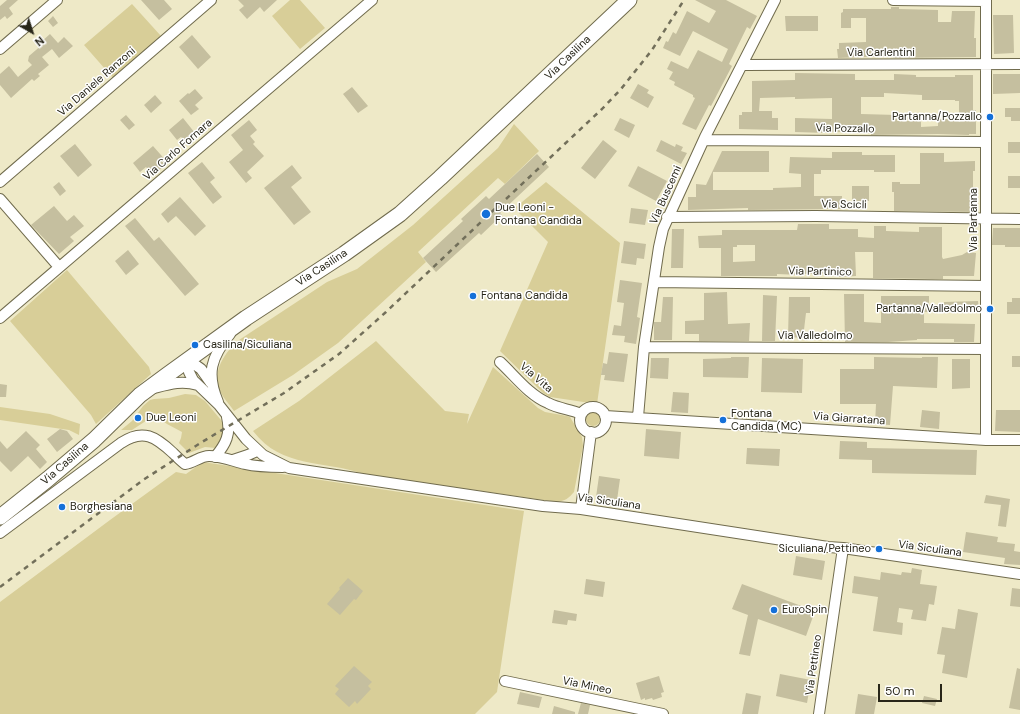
<!DOCTYPE html>
<style>
body{margin:0}
#map{position:relative;width:1020px;height:714px;overflow:hidden;background:#eee9c7;font-family:"DM Sans",sans-serif}
canvas{display:block}
.north{position:absolute;left:12px;top:12px;width:40px;height:40px;-webkit-text-stroke:3px #fff;paint-order:stroke;rotate:141deg;font-size:11px;font-weight:700;line-height:16px;text-align:center;color:#282619}
.north::after{content:'';display:block;margin:auto;width:14px;height:18px;background:#282619;clip-path:polygon(50% 0,100% 100%,50% 72%,0 100%)}
.scale{position:absolute;left:878px;top:684px;width:64px;height:18px;box-sizing:border-box;border:2px solid #282619;border-top:0;padding-left:5px;font-size:12px;line-height:14px;white-space:nowrap;color:#282619;-webkit-text-stroke:3px #fff;paint-order:stroke}
</style>
<div id="map">
<canvas width="1020" height="714"></canvas>
<div class="north">N</div>
<div class="scale">50 m</div>
</div>
<script>
const context = document.querySelector('canvas').getContext('2d');
context.lineJoin = 'round';
function paint(path, color) { context.fillStyle = color; context.fill(path, 'evenodd'); }
function stroke(path, color, width, dash) { context.strokeStyle = color; context.lineWidth = width; context.lineCap = dash ? 'butt' : 'round'; context.setLineDash(dash || []); context.stroke(path); }
function label(font, color, halo, rows, align = 'center') {
  context.font = font + ' "DM Sans",sans-serif'; context.lineWidth = 3; context.setLineDash([]); context.textBaseline = 'middle'; context.strokeStyle = halo; context.fillStyle = color; for (const [text, x, y, turn = 0] of rows) {
    context.save(); context.translate(x, y); context.rotate((+turn || 0) * Math.PI / 180); context.textAlign = isNaN(turn) ? turn : align; if (halo) context.strokeText(text, 0, 0); context.fillText(text, 0, 0); context.restore();
  }
}
paint(new Path2D(`
 M290,0H300L325,28L300,49L272,16Z
 M132,4L161,36L113,78L84,45Z
 M514,124L539,151L505,184L498,178L418,252L426,262L338,343L293,375L234,411C230,405 224,399 221,393C211,373 223,356 236,342L327,282L357,269L413,225L498,148Z
 M546,182L620,243L597,404L550,397L543,393L500,351L548,242L517,211L516,207Z
 M67,270L149,367L151,374L96,424L91,415L10,321Z
 M376,341L445,411L469,414L467,424L493,367L538,408L545,412L567,416L570,417L582,437L583,446L574,492C569,498 565,501 557,502L364,474C324,460 282,469 253,431L299,401Z
 M185,394L196,395L205,401L226,426L227,434L216,448L205,447L189,453L179,443L181,438L182,432L167,424L155,415L132,430H121L132,421L143,406L150,400L154,399L169,398Z
 M0,407L50,414L80,424L79,435L69,430L0,420Z
 M586 419a7 7 0 1 1 14 0a7 7 0 1 1-14 0Z
 M203,462L524,511L497,692L475,714H0V602L110,520L176,472L186,474Z`), '#d8ce98');
paint(new Path2D(`
 M7,0H18L9,8L13,14L7,19L5,16L0,20V6Z
 M141,0H164L172,9L159,20Z
 M238,0H277L264,12L260,7L247,19L239,10L244,6Z
 M695,0H726L757,16L750,29L747,27L729,64L732,66L711,106L709,105L696,130L682,124L695,98L693,97V95L674,85L675,82L669,79L673,72L667,69L671,61L688,69L698,50L722,62L728,49L693,31L680,56L663,48L666,41L668,42L673,32L676,34L687,11L709,23L716,11Z
 M891,7H899V9L938,10V22H951L952,11H975L974,38H976V57L893,58V56L838,58L837,49H839V43L866,42V18H851V28H841V13L843,12V9H891Z
 M993,15H1013L1014,53L994,54Z
 M53,16L58,23L53,27L48,21Z
 M785,16H818V31H786Z
 M50,34L58,43L64,37L73,46L59,58L52,49L42,57L49,65L38,74L40,76L34,81L32,79L11,98L0,85V74L9,66L18,77L32,65L28,61L29,56L43,44L41,42Z
 M192,35L211,57L198,69L179,47Z
 M795,73L855,74V80H894V74L916,75V77H955V75H973V110H976V134H969V135L938,134L871,135V132H827V133L795,132V118L832,119V98L795,99V97L760,98L759,111H772V118H778V130L739,129V115H742V112H752V81L795,80ZM884,93L922,95V100H955V101H959V119H938V126L921,127V121H897V115L861,114V97H884Z
 M993,74H1020V93L993,94Z
 M638,84L649,90L647,93L654,97L648,108L630,98Z
 M352,87L368,106L358,113L343,94Z
 M195,89L203,98L195,105L199,109L191,115L179,101L188,93L189,94Z
 M155,95L162,103L151,113L144,105Z
 M1005,108H1020V121H1011V117H1005Z
 M126,115L135,125L129,130L120,120Z
 M183,118L195,133L185,141L181,137L177,140L169,130Z
 M620,118L635,125L629,138L614,130Z
 M249,120L257,130L250,136L255,142L253,144L264,156L247,172L252,178L246,183L229,162L243,150L231,135Z
 M603,140L617,151L595,179L581,168Z
 M661,140L675,147L676,144L683,147L681,151L687,153L681,164L656,151Z
 M1008,142H1020V153H1008Z
 M75,144L92,165L78,177L60,156Z
 M153,146L168,163L153,175L146,167L140,172L133,163Z
 M722,151H769V172H713V190H773V188L801,187V174L789,173L790,157L832,158V152H862V155H895V172H874V170H821V174H814V196H842V209L748,210V208L688,210V197H696V184L706,185Z
 M920,153H944V162L975,161V171H973V187H976V212L894,211V192H892V182H900V184H920Z
 M537,154L549,167L500,213L502,215L481,235L479,233L436,272L423,258L463,221L461,219L486,196L489,199Z
 M202,162L215,178L210,182L222,197L213,204L188,173Z
 M292,165L302,178L291,187L311,212L294,225L264,188Z
 M638,166L667,181L656,201L628,186Z
 M1008,176H1020V188H1008Z
 M59,182L66,191L60,196L53,187Z
 M852,186H869V201H852Z
 M180,197L206,226L195,236L176,216L168,223L161,214Z
 M54,206L67,221L74,215L84,226L70,237L74,241L59,254L31,225Z
 M631,208L648,210L645,225L629,223Z
 M135,218L154,241L159,237L199,284L185,296L125,226Z
 M798,224H829V229H858V237L874,238V226H886V231L919,232V227H942V257L943,259L962,255L967,252L976,253L974,276H943V279H932L873,278V252H855L856,276L839,277V273L801,274V275L777,274V276H721V248H699L698,236L722,235V230H797ZM737,245H755V261L733,262V247H737Z
 M993,228H1020V247H1005V245H992Z
 M672,229H684L683,268H671Z
 M624,241L646,244L644,259L637,258L636,265L621,263Z
 M128,250L139,264L126,275L115,261Z
 M620,280L642,283L637,317L640,318L636,344L624,342L625,336L612,335L614,325L621,326L624,303L617,302Z
 M727,292L728,324L750,323L749,341H699V334H685V321L704,320V293Z
 M844,294H864V322L881,323V296H929V312H924V323L975,324L974,342H954V339H917V340L888,342H845Z
 M763,295L777,296L775,341H762Z
 M663,297H673L672,340H654V322H661Z
 M789,297H810V313H806L803,338L788,337Z
 M1012,298H1020V314H1007V302H1012Z
 M978,301L979,310L944,311V302Z
 M609,352L628,354L624,382L604,380L605,375H601L603,363L607,364Z
 M1012,356H1020V367H1012Z
 M731,357H749L748,378L703,377V359L731,358Z
 M874,357L922,358V357H938L937,388L893,386L890,425L875,424L876,404H840V369H874Z
 M651,358H669L668,379L650,378Z
 M762,358L803,359L802,393L761,392Z
 M952,359H970V388L952,389Z
 M0,384L7,385L6,397H0Z
 M673,392L689,393L688,413L671,412Z
 M922,410L940,412L939,429L920,427Z
 M996,410H1020V432L995,431Z
 M60,429L67,431L73,439L57,452L47,439Z
 M646,429L681,432L679,459L644,456Z
 M26,431L40,445L36,449L47,462L40,469L28,456L11,472L0,461V441L7,449Z
 M840,441L867,442V448L977,450L976,475L872,473V460L839,459Z
 M747,448L780,449L779,466L746,464Z
 M599,476L620,479L617,500L596,497Z
 M986,495L1010,499L1006,527L998,526L1001,505L984,503Z
 M966,532L998,537L997,542L1015,544L1014,551L1020,552V565L1004,564L1005,558L963,552Z
 M796,556L825,561L822,580L793,575Z
 M912,568L922,570L920,584L937,586L934,605L929,604L926,621L911,619L913,610L899,608L897,622L903,623L902,635L873,631L878,597L852,593L854,576L880,580L881,572L901,575L902,572L911,573Z
 M348,578L363,591L356,600L354,599L340,615L327,604L340,589L339,588Z
 M586,579L605,582L603,597L584,594Z
 M742,584L815,611L806,636L758,619L750,656L739,654L748,615L732,609Z
 M1012,588L1020,589V607L1010,606Z
 M958,609L978,613L967,678L942,673L945,655L937,654L942,627L955,629Z
 M554,610L577,614L576,621L568,620L567,625L552,623Z
 M354,666L372,682L368,686L371,689L357,704L355,701L349,707L335,694L339,689L335,686Z
 M1017,668L1020,669V710L1009,708Z
 M780,674L811,680L807,703L776,696Z
 M659,676L664,692L661,693L662,697L653,700L652,698L645,700V698L641,700L636,683Z
 M520,692L542,697L539,708L517,704Z
 M746,693L761,696L758,714H742Z
 M858,694L877,697L874,714H855Z
 M924,696L937,699L935,706L922,703Z
 M581,703L590,705L588,714H578Z
 M554,706L575,712V714H552Z`), '#c5bf9f');
const minor = new Path2D(`
 M893,0L986,1
 M0,49L57,0
 M743,65L1020,64
 M704,140L986,142
 M0,182L211,0
 M0,199L59,267
 M667,217L816,216L1020,219
 M655,282L986,286
 M0,318L372,0
 M644,347L986,349
 M187,359L189,372L193,380L219,405L246,439L263,455L289,468L543,506L581,509L828,547L843,548L1020,574
 M187,359L201,369L211,383
 M500,362C515,376 529,395 548,403C559,409 570,409 581,414
 M154,388C169,384 182,380 198,385
 M218,402C206,374 211,357 230,334
 M580 420a13 13 0 1 1 26 0a13 13 0 1 1-26 0Z
 M605,416L986,440H1020
 M638,417L644,347L659,247L663,229L705,137L775,0
 M986,440V0
 M215,457C226,444 231,434 227,417
 M233,460L248,455L257,451
 M581,509L591,432
 M0,533L121,443C143,428 156,437 173,453C177,457 181,461 185,464C194,463 200,456 209,456C221,456 233,461 245,464C258,467 270,467 283,467
 M505,681L663,714
 M819,714L843,548`);
const primary = new Path2D(`
 M0,517L48,479L94,440L140,395L167,375L246,318L344,254L400,214L440,178L629,0`);
stroke(minor, '#706b4d', 12);
stroke(primary, '#706b4d', 17);
stroke(minor, '#fff', 10);
stroke(primary, '#fff', 15);
stroke(new Path2D(`
 M506,199L602,109L621,89L652,50L684,0
 M0,587L143,480L202,442L284,393L339,354L386,312L499,205`), '#726f5a', 2.5, [5, 5]);
for (const [x, y, r, color] of [
 [990,117,4,"#1470d9"],
 [486,214,5,"#1470d9"],
 [473,296,4,"#1470d9"],
 [990,309,4,"#1470d9"],
 [195,345,4,"#1470d9"],
 [138,418,4,"#1470d9"],
 [723,420,4,"#1470d9"],
 [62,507,4,"#1470d9"],
 [879,549,4,"#1470d9"],
 [774,610,4,"#1470d9"]
]) { const dot = new Path2D(); dot.arc(x, y, r, 0, 2 * Math.PI); context.fillStyle = color; context.fill(dot); stroke(dot, '#fff', 1.5); }
label('11px', '#282619', '#fff', [
 ["Via Carlentini",881,53],
 ["Via Casilina",568,58,-44],
 ["Via Daniele Ranzoni",97,82,-41],
 ["Via Pozzallo",845,129,1],
 ["Via Carlo Fornara",178,150,-41],
 ["Via Buscemi",666,195,-66],
 ["Via Scicli",844,205,1],
 ["Via Partanna",974,220,-90],
 ["Via Casilina",322,268,-33],
 ["Via Partinico",820,272,1],
 ["Via Valledolmo",815,336],
 ["Via Vita",536,378,41],
 ["Via Giarratana",849,419,4],
 ["Via Casilina",65,464,-41],
 ["Via Siculiana",609,502,8],
 ["Via Siculiana",930,549,8],
 ["Via Pettineo",814,665,-82],
 ["Via Mineo",587,686,12]
]);
label('11px', '#282619', '#fff', [
 ["Partanna/Pozzallo",982,117,"right"],
 ["Due Leoni -",495,208],
 ["Fontana Candida",495,221],
 ["Fontana Candida",481,296],
 ["Partanna/Valledolmo",982,309,"right"],
 ["Casilina/Siculiana",203,345],
 ["Fontana",731,414],
 ["Candida (MC)",731,427],
 ["Due Leoni",146,418],
 ["Borghesiana",70,507],
 ["Siculiana/Pettineo",871,549,"right"],
 ["EuroSpin",782,610]
], 'left');
</script>
